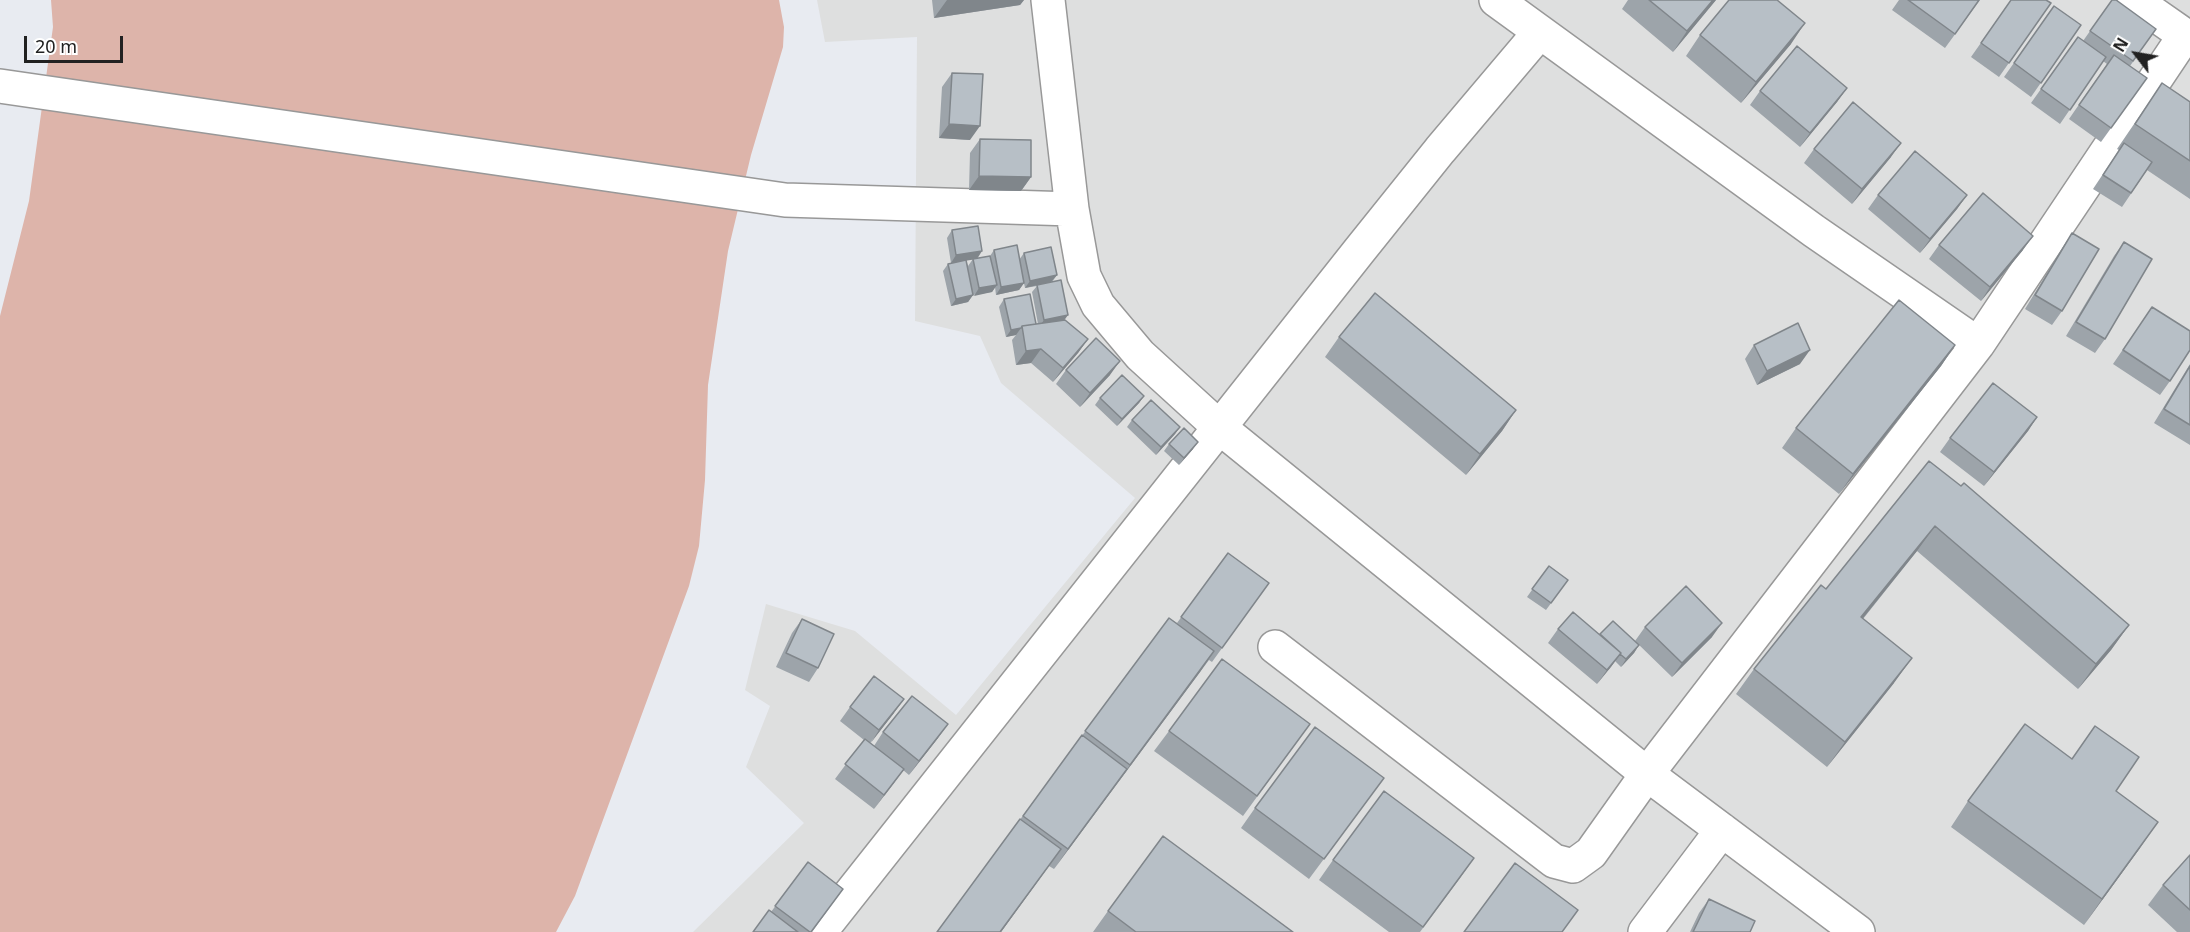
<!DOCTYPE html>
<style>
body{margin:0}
#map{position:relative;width:2190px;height:932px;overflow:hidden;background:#e8ebf1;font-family:"Noto Sans",sans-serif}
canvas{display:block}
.north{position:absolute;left:2106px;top:24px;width:60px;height:60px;-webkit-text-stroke:4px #fff;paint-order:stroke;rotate:301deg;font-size:16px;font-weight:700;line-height:24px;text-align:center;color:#212121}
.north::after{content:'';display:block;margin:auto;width:21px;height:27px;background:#212121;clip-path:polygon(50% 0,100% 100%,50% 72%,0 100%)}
.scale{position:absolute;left:24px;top:36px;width:99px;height:27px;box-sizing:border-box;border:3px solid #212121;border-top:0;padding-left:8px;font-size:18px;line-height:21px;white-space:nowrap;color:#212121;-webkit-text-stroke:4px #fff;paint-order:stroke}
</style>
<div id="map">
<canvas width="2190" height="932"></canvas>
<div class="north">N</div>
<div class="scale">20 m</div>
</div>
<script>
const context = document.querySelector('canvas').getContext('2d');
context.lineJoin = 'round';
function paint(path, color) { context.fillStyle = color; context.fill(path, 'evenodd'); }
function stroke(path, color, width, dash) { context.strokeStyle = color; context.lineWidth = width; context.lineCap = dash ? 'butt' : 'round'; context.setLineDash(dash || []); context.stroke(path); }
paint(new Path2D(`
 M817,0H2190V932H693L804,823L746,767L770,706L745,690L766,604L855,631L956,715L1135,498L1001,383L980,336L915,321L917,37L825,42Z`), '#dedfdf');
paint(new Path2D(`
 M51,0H779L784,27L783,47L751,155L728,251L708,385L705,480L699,546L689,586L628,752L575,896L556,932H0V316L29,201L53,27Z`), '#ddb4aa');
const minor = new Path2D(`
 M1048,0L1072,209L1084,276L1098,305L1140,355L1219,427L1647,774L1858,932
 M1496,0L1814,231L1978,344
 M2134,0L2190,39
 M0,86L785,200L1072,209
 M1275,647L1554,861L1573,866L1591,853L1647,774L1978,344L2185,35
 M820,932L1359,251L1440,150L1539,33
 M1645,932L1722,830`);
stroke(minor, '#989898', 36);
stroke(minor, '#fff', 33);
paint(new Path2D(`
 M932,0H1024L1020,5L934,18Z
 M1628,0H1716L1673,52L1622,9Z
 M1899,0H1980L1945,48L1892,10Z
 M2011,0L2051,3L1999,77L1971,57Z
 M2112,0L2156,29L2130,66L2147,78L2101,142L2069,119L2107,64L2103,61L2060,124L2031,103L2078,37L2083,41Z
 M2054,6L2081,25L2031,97L2004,77Z
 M1700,35L1791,44L1741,103L1686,56Z
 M952,73L970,140L939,138L942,87Z
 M2162,83L2190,102V199L2147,170L2122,207L2093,189L2119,150L2117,149Z
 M1847,88L1837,102L1800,147L1750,105L1760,91Z
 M980,139L1031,177L1021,191L969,190L970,153Z
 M1814,149L1891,157L1852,204L1804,163Z
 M1878,195H1967L1957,209L1920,253L1868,209Z
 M952,230L977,258L990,256L994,250L1019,260L1024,253L1057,275L1052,282L1064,320L1088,339L1078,353L1053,382L1031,363L1016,365L1012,340L1016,335L1006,337L999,307L1004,299L1036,324H1038L1032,292L1037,286L1025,288L1024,283L1019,290L996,295L995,287L992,292L973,295L968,302L951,306L943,271L948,264L961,261L951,263L947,238ZM973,259L968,266L966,260Z
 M2072,233L2062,311L2052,325L2025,309L2063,247Z
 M2124,242L2105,339L2095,353L2066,336L2114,256Z
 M1939,245L2023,250L1981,301L1929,259Z
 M2152,307L2170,381L2160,395L2113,364Z
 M1339,337L1516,410L1502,431L1466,475L1325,357Z
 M1754,345L1800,364L1757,385L1745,359Z
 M1955,345L1941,366L1839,494L1782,448L1796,428Z
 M2190,364V445L2154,423Z
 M1066,370L1110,375L1080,407L1056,384Z
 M1144,396L1139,403L1117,426L1095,405L1100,398Z
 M2037,417L2028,431L1984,486L1940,452L1950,438Z
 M1132,420L1180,427L1175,434L1156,455L1127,427Z
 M1169,444L1193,449L1179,465L1164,451Z
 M1929,461L2129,625L2111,650L2078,689L1917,551L1863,619L1894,683L1827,767L1736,694L1754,669L1826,589Z
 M1228,553L1269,583L1212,662L1209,660L1054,869L1049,866L1001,932H937L1169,618L1177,623Z
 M1549,566L1568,580L1546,610L1527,597Z
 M802,619L818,668L809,682L776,667L792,633Z
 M1645,627L1712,637L1672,677L1635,641Z
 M1558,629L1639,645L1634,653L1621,667L1615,661L1597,684L1548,643Z
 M850,707L894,713L870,743L874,746L883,732L938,738L909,775L903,770L874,809L835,779L864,740L840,721Z
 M1310,724L1243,816L1154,751L1169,731Z
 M1384,778L1309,879L1241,828L1255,808Z
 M2116,791L2140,848L2084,925L1951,827L1968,801Z
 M2190,855V932H2177L2148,905L2163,885Z
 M1474,858L1420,932H1389L1319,880L1333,860Z
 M808,862L843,889L812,932H753L771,912Z
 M1709,899L1750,932H1690L1699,913Z
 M1108,911L1293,932H1093Z`), '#9da4aa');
paint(new Path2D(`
 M947,0H1024L1020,5L934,18Z
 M1713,0H1716L1673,52L1687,31Z
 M1805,23L1791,44L1741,103L1756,82Z
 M1847,88L1837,102L1800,147L1810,133Z
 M949,124L980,126L970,140L939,138Z
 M1901,143L1891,157L1852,204L1862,189Z
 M979,176L1031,177L1021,191L969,190Z
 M1967,195L1957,209L1920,253L1930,239Z
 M2033,236L2023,250L1981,301L1990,287Z
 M982,251L977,259L951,263L956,255Z
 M1057,275L1051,282L1025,288L1030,281Z
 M1024,283L1019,290L996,295L1001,287Z
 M997,285L992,292L974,296L979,288Z
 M973,295L968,302L951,306L956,299Z
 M1068,315L1063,322L1039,327L1044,320Z
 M1021,328L1016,335L1006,337L1011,330Z
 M1088,339L1078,353L1053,382L1063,368Z
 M1955,345L1941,366L1839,494L1853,474Z
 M1041,349L1031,363L1016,365L1026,351Z
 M1810,350L1800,364L1757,385L1767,371Z
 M1120,361L1110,375L1080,407L1090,393Z
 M1144,396L1139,403L1117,426L1122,419Z
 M1516,410L1502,431L1466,475L1480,454Z
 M2037,417L2028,431L1984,486L1994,472Z
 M1180,427L1175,434L1156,455L1161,447Z
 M1198,442L1193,449L1179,465L1184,458Z
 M1935,526L1917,551L1843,643L1861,617Z
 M1722,623L1712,637L1672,677L1682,663Z
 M2129,625L2111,650L2078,689L2096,664Z
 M1639,645L1634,653L1621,667L1626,659Z
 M1214,651L1200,672L1116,785L1130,765Z
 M1621,653L1611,667L1597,684L1607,670Z
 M1912,658L1894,683L1827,767L1845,742Z
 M904,699L894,713L870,744L879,730Z
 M948,724L938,738L909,775L919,761Z
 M904,769L894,783L874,809L884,795Z
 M1127,769L1113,789L1054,869L1068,849Z
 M2158,822L2140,848L2084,925L2102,899Z
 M1061,849L1001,932H1000Z
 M1474,858L1460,878L1420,932Z`), '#80868b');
const building = new Path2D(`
 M1649,0H1713L1687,31Z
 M1729,0H1777L1805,23L1756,82L1700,35Z
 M1908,0H1979L1955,34Z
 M2011,0H2046L2051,3L2009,63L1981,43Z
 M2112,0H2116L2156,29L2133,61L2090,31Z
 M2054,6L2081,25L2041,83L2014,63Z
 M2078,37L2106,57L2070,110L2041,89Z
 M1797,46L1847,88L1810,133L1760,91Z
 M2114,55L2147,78L2111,128L2079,105Z
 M952,73L983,74L980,126L949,124Z
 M2162,83L2190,102V161L2135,124Z
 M1853,102L1901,143L1862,189L1814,149Z
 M980,139L1031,140V177L979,176Z
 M2124,143L2152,162L2131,193L2103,175Z
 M1915,151L1967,195L1930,239L1878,195Z
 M1983,193L2033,236L1990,287L1939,245Z
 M978,226L982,251L956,255L952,230Z
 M2072,233L2099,249L2062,311L2035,295Z
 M2124,242L2152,259L2105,339L2076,322Z
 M1017,245L1024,283L1001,287L994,250Z
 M1051,247L1057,275L1030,281L1024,253Z
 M990,256L997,285L979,288L973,259Z
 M966,260L973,295L956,299L948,264Z
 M1061,280L1068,315L1044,320L1037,285Z
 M1375,293L1516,410L1480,454L1339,337Z
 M1030,294L1036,324L1022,326L1021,328L1011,330L1004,299Z
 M1899,300L1955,345L1853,474L1796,428Z
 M2152,307L2190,331V350L2170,381L2123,350Z
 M1065,320L1088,339L1063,368L1041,349L1026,351L1022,326Z
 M1798,323L1810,350L1767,371L1754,345Z
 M1096,338L1120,361L1090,393L1066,370Z
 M2190,366V425L2164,409Z
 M1122,375L1144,396L1122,419L1100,398Z
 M1993,383L2037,417L1994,472L1950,438Z
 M1151,400L1180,427L1161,447L1132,420Z
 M1184,428L1198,442L1184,458L1169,444Z
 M1929,461L1961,486L1964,483L2129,625L2096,664L1935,526L1861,617L1912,658L1845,742L1754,669L1821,585L1826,589Z
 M1228,553L1269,583L1222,648L1181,617Z
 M1549,566L1568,580L1551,603L1532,589Z
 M1686,586L1722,623L1682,663L1645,627Z
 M1573,612L1621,653L1607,670L1558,629Z
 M1169,618L1214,651L1130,765L1085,731Z
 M802,619L834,634L818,668L786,653Z
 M1613,621L1639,645L1626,659L1620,654L1621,653L1600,634Z
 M1222,659L1310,724L1257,796L1169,731Z
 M874,676L904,699L879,730L850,707Z
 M912,696L948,724L919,761L883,732Z
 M2025,724L2072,759L2095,726L2139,757L2116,791L2158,822L2102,899L1968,801Z
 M1315,727L1384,778L1324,859L1255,808Z
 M1082,735L1127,769L1068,849L1023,816Z
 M865,739L904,769L884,795L845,764Z
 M1384,791L1474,858L1423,927L1333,860Z
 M1020,819L1061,849L1000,932H937Z
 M1163,836L1293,932H1136L1108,911Z
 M2190,855V910L2163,885Z
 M808,862L843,889L811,932H810L775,906Z
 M1515,863L1578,910L1562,932H1464Z
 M1709,899L1755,921L1750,932H1693Z
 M769,910L798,932H753Z`);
paint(building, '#b7bfc6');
stroke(building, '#80868b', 1.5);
</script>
